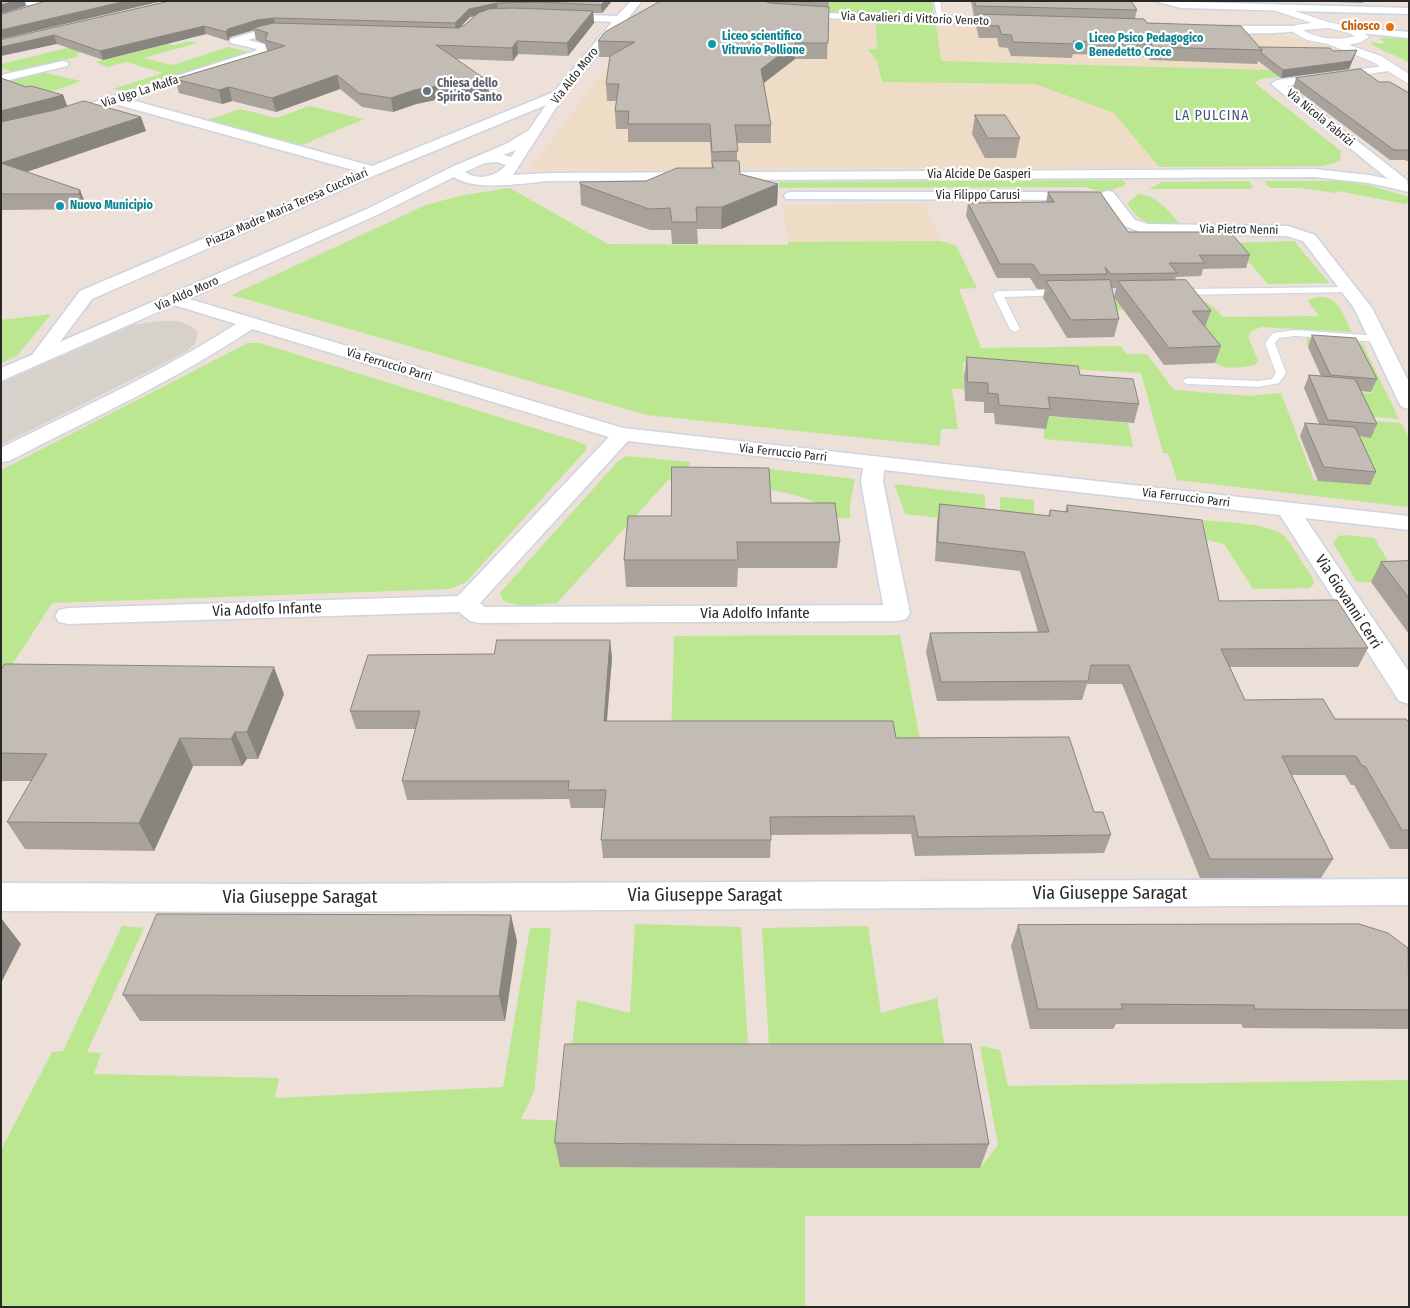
<!DOCTYPE html>
<style>
body{margin:0}
#map{position:relative;width:1410px;height:1308px;overflow:hidden;background:#ece0d8;font-family:"Fira Sans Condensed",sans-serif}
canvas{display:block}
.frame{position:absolute;inset:0;border:2px solid #282828;pointer-events:none}
</style>
<div id="map">
<canvas width="1410" height="1308"></canvas>
<div class="frame"></div>
</div>
<script>
const context = document.querySelector('canvas').getContext('2d');
context.lineJoin = 'round';
function paint(path, color) { context.fillStyle = color; context.fill(path, 'evenodd'); }
function stroke(path, color, width, dash) { context.strokeStyle = color; context.lineWidth = width; context.lineCap = dash ? 'butt' : 'round'; context.setLineDash(dash || []); context.stroke(path); }
function label(font, color, halo, rows, align = 'center') {
  context.font = font + ' "Fira Sans Condensed",sans-serif'; context.lineWidth = 4.5; context.setLineDash([]); context.textBaseline = 'middle'; context.strokeStyle = halo; context.fillStyle = color; for (const [text, x, y, turn = 0] of rows) {
    context.save(); context.translate(x, y); context.rotate((+turn || 0) * Math.PI / 180); context.textAlign = isNaN(turn) ? turn : align; if (halo) context.strokeText(text, 0, 0); context.fillText(text, 0, 0); context.restore();
  }
}
paint(new Path2D(`
 M655,1H698L777,19L876,22L877,49L867,50L877,61L882,82L1035,84L1114,113L1159,167L537,170L531,168Z
 M936,23L1276,34L1335,47L1347,55L1273,70L940,61Z
 M925,204L940,241L788,242L782,205Z`), '#efdcc6');
paint(new Path2D(`
 M829,1H932L934,16L829,12Z
 M876,22L936,23L941,61L1272,70L1305,55L1337,71L1260,79L1255,83L1341,151L1340,161L1323,166L1159,167L1114,113L1035,84L882,82L877,61L867,49H877Z
 M121,35L135,40L75,54L80,56L18,71H11L1,68V64Z
 M1385,38L1409,39V63C1396,55 1384,52 1371,44L1372,42L1381,44L1385,42L1378,39Z
 M189,41L198,43L143,58L173,65L228,47L249,52L126,92L113,89L163,73L126,62L108,67L95,62L168,44L174,45Z
 M41,72L81,81L32,99L1,82Z
 M309,106L364,119L302,145L208,120L240,109L277,118Z
 M1122,180L1126,183L1125,185C1111,191 1100,194 1086,187L779,188V182Z
 M1249,181L1253,187L1250,189H1149L1162,182Z
 M1264,181H1340L1367,185L1409,197V201L1405,204L1338,191L1337,193L1300,188H1270Z
 M510,188L608,244L788,245V242L940,241L956,245L977,288L959,289L981,348L1121,346L1126,354H1147L1174,390L1249,396L1281,393L1314,480L1369,485L1349,440L1363,420L1401,423L1409,438V507L1177,480L1168,453H1163L1141,373L963,363L964,389H952L958,429H941L940,446L647,415L232,295L426,205L459,196Z
 M1139,194C1157,196 1169,211 1180,224C1155,224 1141,227 1127,203Z
 M1294,241L1329,283L1268,284L1232,243Z
 M1181,296C1202,298 1208,301 1223,317L1319,316L1308,301C1313,297 1317,297 1323,297C1340,299 1345,319 1352,332L1262,327L1251,331L1248,337L1258,360L1255,365C1242,367 1226,371 1215,363L1214,340L1190,308L1115,310L1049,298Z
 M51,314L17,356L1,363V320Z
 M1307,338L1362,343L1399,419L1364,416L1352,392L1373,393L1353,350L1307,345Z
 M248,343H260L576,441L586,445V450L466,582L450,589L52,603L1,682V470Z
 M1044,416L1128,423L1133,447L1044,439Z
 M627,456L691,462L685,481L669,479L557,603L520,606L503,601L500,593L619,460Z
 M769,469L855,479L850,504V518H839C813,497 797,495 765,489Z
 M894,484L985,495V523L905,514Z
 M1000,497L1034,500V529L1000,525Z
 M1203,520C1229,523 1263,522 1285,536L1312,577L1314,584L1309,588L1253,589L1224,544L1207,540Z
 M1346,535L1374,538L1401,582H1357L1333,543L1338,536Z
 M900,635L920,739L671,740L674,636Z
 M635,924L741,927L748,1048L572,1047L577,1000L630,1013Z
 M122,926L144,928L87,1052L101,1053L94,1074L279,1078L275,1098L503,1087L530,928H551L534,1092L521,1119L564,1121L560,1167L980,1168L998,1145L980,1046L1000,1050L1008,1086L1409,1080V1216H805V1307H1V1150L52,1052L63,1051Z
 M868,926L881,1013L937,998L945,1048H769L762,928Z`), '#bae790');
paint(new Path2D(`
 M159,321H179L193,327L198,333L195,344L185,352L153,369L1,445V383L132,325Z`), '#d7d1cb');
const service = new Path2D(`
 M934,1H940L943,21L938,20Z
 M1350,287L1354,290L1353,292L1178,295L1174,292L1178,289Z
 M1062,290L1065,291V295L1004,297L1020,329L1015,332L1010,329L993,294L998,291Z
 M1295,330L1379,336L1384,339L1379,342L1295,336L1279,338L1275,343L1286,373L1279,383L1258,387L1187,384L1182,381L1187,378L1258,381L1272,379L1276,373L1265,343L1273,333Z`);
const minor = new Path2D(`
 M13,1H35L48,4L49,6L44,9Z
 M631,1H642L563,97L513,175L549,173L1314,169L1369,175L1388,179L1271,84L1277,80L1391,65L1395,66L1397,68L1395,70L1287,86L1407,180L1409,192L1369,183L1314,177L549,181C523,183 476,192 454,177L377,215L189,299L623,428L1409,516V530L1305,518L1409,672V704L1399,701L1280,515L884,470L883,482L910,613L906,619L897,621L479,623L470,621L459,612L68,624L59,622L55,616L59,610L68,608L458,596L609,437L252,329C176,380 91,419 9,461L1,462V448C80,408 162,372 236,324L174,305L1,381V368L32,355L80,291L360,172L115,104L60,122L1,137V129L50,116L255,51L257,49L231,43L230,41L231,39L260,30L291,28L295,29L296,31L295,33L261,36L248,40L268,45L270,47L263,55L128,99L372,166L554,92L612,22L558,19L554,18L553,16L554,14L617,16ZM546,105L529,130L506,144L454,166L367,209L60,342L92,299L378,174ZM516,150L511,157L503,155ZM497,162L506,165C496,177 478,181 465,172L485,163ZM628,441L863,468L861,482L883,605L485,607L480,603Z
 M1155,1L1409,8V14L1181,8Z
 M794,12L1012,19L1017,22L1012,25L790,17V13Z
 M1208,26H1297L1302,29C1296,35 1216,34 1204,31L1203,29Z
 M1353,27L1409,32V38L1349,32L1348,30Z
 M63,61L67,62L69,64L67,66L1,82V75Z
 M1108,191L1113,192L1135,220L1148,224L1288,226L1315,235L1372,308L1409,382V409L1402,407L1399,403L1354,308L1303,241L1286,236L1140,232L1125,226L1101,195L1103,192Z
 M791,192H1083L1088,193L1090,196L1088,199L1083,200L786,199L784,196L786,193Z
 M1409,879V905L296,912L1,911V883L296,884Z`);
const tertiary = new Path2D(`
 M1274,4L1328,22L1357,28L1369,37L1361,42L1349,45L1381,56L1409,74V84L1373,62L1328,44L1307,40L1291,31L1295,25L1312,23L1270,9L1269,7L1270,5ZM1328,28L1349,33L1355,36C1339,41 1318,39 1303,30Z`);
stroke(service, '#cdd4e2', 2);
stroke(minor, '#cdd4e2', 3);
stroke(tertiary, '#cdd4e2', 2);
paint(service, '#fff');
paint(minor, '#fff');
paint(tertiary, '#fff');
paint(new Path2D(`
 M170,1H612L602,13H593L594,23L568,56L518,54L513,61L455,59L488,81L489,95L455,101L450,97L416,104L393,112L362,107L340,89L276,112L232,101L222,104L179,93L175,79L267,51L265,44L256,40L254,30L230,37L228,41L206,34L103,60L57,44L1,40ZM474,16L465,25L460,28L470,17Z
 M661,1H829L827,59H795L764,83L771,125V143H737V161L740,174L778,184L777,205L721,229H697L698,244H672L671,230H650L581,205L580,184L646,181L712,168L710,142H628V129H616L615,111L616,101H607L606,84L610,57H599L598,41Z
 M971,1H1131L1137,10L1135,18L1147,23L1259,47L1333,51L1357,50L1349,69L1281,78L1258,61L1257,64L1150,60L1148,57L1128,56L1073,54L1072,58L1011,56L1008,48L999,47L997,38H979L976,26L978,16H974Z
 M1310,1H1364L1363,3Z
 M1,78L26,87L63,95L67,106L146,131L27,172L80,190L86,206L85,209L1,210Z
 M1296,78L1379,82L1409,93V162L1405,160H1390L1293,87Z
 M975,115L1020,138L1016,158H985L972,134Z
 M1048,192L1128,232L1250,255L1246,268L1203,269L1201,276L1176,277L1175,280L1211,311L1205,327L1221,346L1215,363L1164,365L1114,297L1116,288H1112L1119,319L1114,337L1067,338L1043,298L1045,289H1037L1030,278H997L966,216L968,203L1046,202Z
 M1312,335L1377,379L1371,392L1360,391L1377,424L1371,438L1359,436L1376,472L1370,485L1318,481L1300,436L1305,423L1319,424L1304,388L1309,375L1321,376L1308,347Z
 M967,357L1080,375L1139,404L1134,423L1049,416L1046,429L995,424L994,413H984V402L965,401L964,376Z
 M771,503L840,542L837,568H738L737,587H626L624,560L671,516Z
 M940,504L1048,516L1050,510L1065,512L1067,505L1219,601L1368,648L1358,667H1230L1245,700L1335,719L1409,722V849H1390L1354,785H1351L1345,775H1292L1333,859L1321,878H1200L1122,684H1087L1082,700L937,701L926,652L930,633L1038,632L1020,571L935,561L937,522Z
 M1409,561V634L1371,582L1381,562Z
 M610,640L612,658L607,721L896,738L1094,812L1111,835L1104,853L915,856L911,834L771,835L770,858H603L601,840L604,808H571L569,799L407,800L402,781L416,729H356L350,711L494,654Z
 M1,670L284,694L258,759H247L242,766H193L154,851L25,849L7,822L31,781H1Z
 M1018,925L1409,949V1029L1243,1028L1241,1024H1116L1113,1029H1030L1011,946Z
 M517,941L505,1021H140L123,995Z
 M555,1143L989,1144L980,1168H802L560,1167Z`), '#a8a29b');
paint(new Path2D(`
 M14,1H25L26,6L1,14V5Z
 M126,1H163L1,39V30Z
 M605,1H612L602,13L601,5Z
 M497,3L498,11L470,17L456,31L455,23L469,9Z
 M593,11L594,23L568,56L567,43Z
 M274,18L276,26L253,28L254,30L230,37L228,41L226,32L228,29L257,20Z
 M204,26L206,34L103,60L100,51Z
 M54,35L57,44L1,56V47Z
 M517,41L518,54L513,61L512,48Z
 M796,43L795,59L761,85V69Z
 M1357,50L1349,69L1281,78L1283,70Z
 M337,75L340,89L276,112L272,98Z
 M488,81L489,95L455,101L453,87Z
 M448,84L450,97L416,104L393,112L391,98L414,90Z
 M229,87L232,101L222,104L219,90Z
 M63,95L68,108L1,127V111Z
 M141,117L146,131L8,178L1,163Z
 M778,184L777,205L721,229L722,207Z
 M80,190L86,206L85,209L79,194Z
 M610,640L612,658L605,740L604,721Z
 M274,667L284,694L258,759L247,732Z
 M235,732L247,759L242,766L231,739Z
 M180,738L193,766L154,851L139,823Z
 M511,915L517,941L505,1021L499,996Z
 M1,918L21,944L1,983Z`), '#88847e');
const building = new Path2D(`
 M1,1H14L1,5Z
 M46,1H126L1,30V15Z
 M170,1H605L601,5L540,2L497,3L469,9L455,23L274,18L257,20L228,29L226,32L204,26L100,51L54,35L1,47V40Z
 M661,1H764L770,3L829,7L828,43H796L761,69L771,125H735L738,151L712,152L710,124H628L629,111H615L619,84H606L610,56L635,42L598,41L605,32Z
 M975,1H1131L1137,10L976,6Z
 M513,8L593,11L567,43L517,41L512,48L436,45L488,81L453,87L448,84L414,90L391,98L359,93L337,75L272,98L229,87L219,90L175,79L285,46L265,40L268,33L253,28L273,23L458,28L465,25L478,13L489,9Z
 M978,14L1144,19L1147,23L1241,26L1262,50L1153,47L1151,44L1131,43L1073,41L1075,44L1013,42L1011,35L1001,34L999,26L981,25Z
 M1259,47L1330,48L1333,51L1357,50L1351,61L1283,70L1261,53L1262,50Z
 M1361,69L1379,82H1390L1409,93V150H1394L1296,78Z
 M1,78L26,87L31,86L63,95L1,111Z
 M84,101L141,117L1,163L80,190L79,194H1V122L55,110Z
 M975,115H1005L1020,138H988Z
 M712,161H739L740,174L778,184L722,207H696L697,222H672L670,208L649,209L580,184V182L646,181L677,168H713Z
 M1048,192H1100L1128,232H1230L1250,255H1199L1205,263H1169L1177,273L1111,274L1105,267L1107,274L1040,275L1033,264H1000L968,203L1054,202Z
 M1110,280L1119,319L1071,320L1046,281Z
 M1186,280L1211,311H1192L1221,346L1169,348L1118,281Z
 M1312,335L1356,338L1377,379L1331,375Z
 M967,357L1078,366L1080,375L1133,379L1139,404L1048,397L1050,409L999,405L998,394L988,393V383L968,382Z
 M1309,375L1355,379L1377,424L1328,420Z
 M1305,423L1355,427L1376,472L1324,467Z
 M672,467L769,468L771,503H835L840,542H737L738,560H624L628,516H671Z
 M940,504L1050,516V510L1068,512L1067,505L1202,520L1219,601L1337,600L1368,648L1221,649L1245,700L1323,699L1335,719H1406L1409,722V830H1402L1365,766H1362L1356,756H1282L1333,859H1210L1129,665H1091L1088,681L941,682L930,633L1049,632L1024,552L938,542Z
 M1409,561V598L1381,562Z
 M497,640H610L604,721H893L896,738L1069,737L1094,812H1103L1111,835L918,837L914,816L770,817L771,840H601L606,790H568L569,781H402L420,711H350L368,655L494,654Z
 M5,664L274,667L247,732H235L231,739L180,738L139,823L7,822L47,754L1,753V670Z
 M157,914L511,915L499,996L123,995Z
 M1359,924L1388,933L1408,948L1409,1010L1255,1009L1254,1005L1121,1004L1123,1009H1038L1018,925Z
 M565,1044H971L989,1144L805,1145L555,1143Z`);
paint(building, '#c3bcb4');
stroke(building, '#88847e', 1);
for (const [x, y, r, color] of [
 [1390,27,5,"#e8710a"],
 [712,44,5,"#0f9aa8"],
 [1079,46,5,"#0f9aa8"],
 [427,91,5,"#6b7280"],
 [60,206,5,"#0f9aa8"]
]) { const dot = new Path2D(); dot.arc(x, y, r, 0, 2 * Math.PI); context.fillStyle = color; context.fill(dot); stroke(dot, '#fff', 2); }
label('12px', '#282828', '#fff', [
 ["Via Cavalieri di Vittorio Veneto",915,19,2],
 ["Via Aldo Moro",575,76,-52],
 ["Via Ugo La Malfa",140,92,-18],
 ["Via Nicola Fabrizi",1320,118,39],
 ["Via Alcide De Gasperi",979,175],
 ["Via Filippo Carusi",978,196],
 ["Piazza Madre Maria Teresa Cucchiari",287,208,-24],
 ["Via Pietro Nenni",1239,230,1],
 ["Via Aldo Moro",187,294,-24],
 ["Via Ferruccio Parri",389,365,17],
 ["Via Ferruccio Parri",783,453,6],
 ["Via Ferruccio Parri",1186,498,7]
]);
label('bold 12px', '#c56008', '#fff', [
 ["Chiosco",1380,27]
], 'right');
label('bold 12px', '#0d838f', '#fff', [
 ["Liceo scientifico",722,37],
 ["Vitruvio Pollione",722,51],
 ["Liceo Psico Pedagogico",1089,39],
 ["Benedetto Croce",1089,53],
 ["Nuovo Municipio",70,206]
], 'left');
label('bold 12px', '#5b616d', '#fff', [
 ["Chiesa dello",437,84],
 ["Spirito Santo",437,98]
], 'left');
context.letterSpacing = '1px';
label('14px', '#46577b', '#fff', [
 ["LA PULCINA",1212,116]
]);
context.letterSpacing = '0px';
label('15px', '#282828', '#fff', [
 ["Via Giovanni Cerri",1348,602,57],
 ["Via Adolfo Infante",267,610,-2],
 ["Via Adolfo Infante",755,614]
]);
label('18px', '#282828', '#fff', [
 ["Via Giuseppe Saragat",1110,894],
 ["Via Giuseppe Saragat",705,896],
 ["Via Giuseppe Saragat",300,898]
]);
</script>
